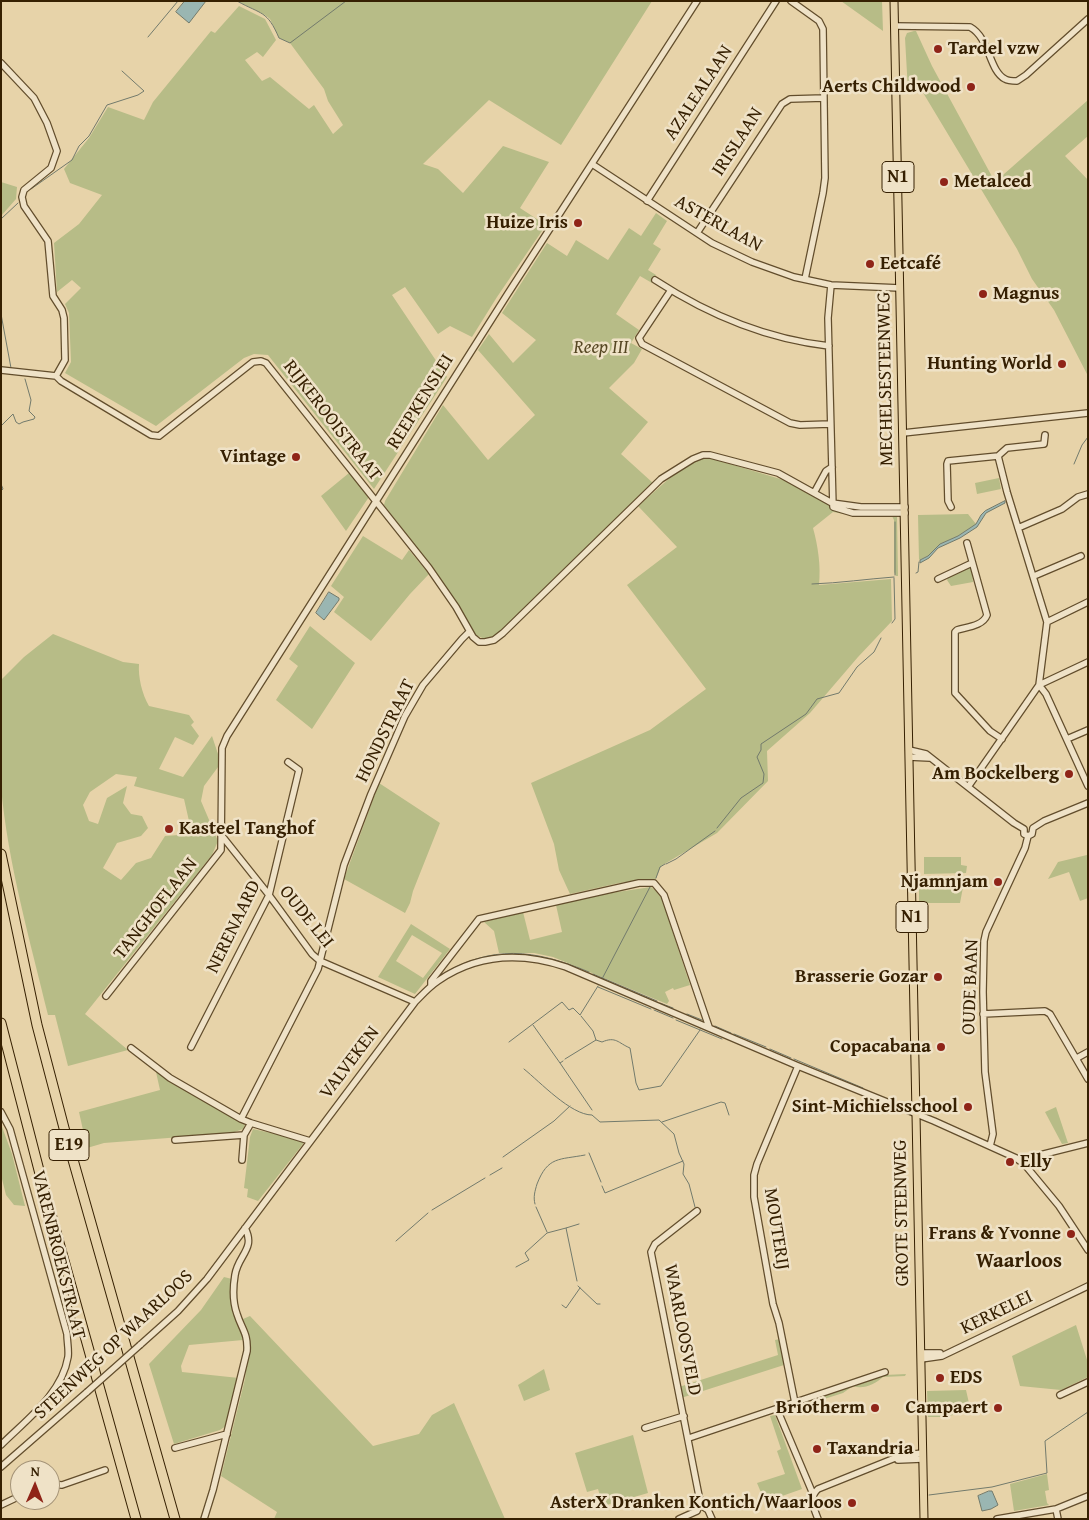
<!DOCTYPE html>
<meta charset="utf-8">
<style>
body{margin:0}
#map{position:relative;width:1089px;height:1520px;overflow:hidden;background:#e7d3a9;font-family:"Gentium Book Plus",serif}
canvas{display:block}
.frame{position:absolute;inset:0;border:2px solid #362002;pointer-events:none}
.north{position:absolute;left:10px;top:1460px;width:50px;height:50px;box-sizing:border-box;background:#efe2c7;border:1px solid #a59478;border-radius:50%;rotate:1deg;font-size:14px;font-weight:700;line-height:20px;text-align:center;color:#362002}
.north::after{content:'';display:block;margin:auto;width:18px;height:22px;background:#8f2418;clip-path:polygon(50% 0,100% 100%,50% 72%,0 100%)}
</style>
<div id="map">
<canvas width="1089" height="1520"></canvas>
<div class="frame"></div>
<div class="north">N</div>
</div>
<script>
const context = document.querySelector('canvas').getContext('2d');
context.lineJoin = 'round';
function paint(path, color) { context.fillStyle = color; context.fill(path, 'evenodd'); }
function stroke(path, color, width, dash) { context.strokeStyle = color; context.lineWidth = width; context.lineCap = dash ? 'butt' : 'round'; context.setLineDash(dash || []); context.stroke(path); }
function label(font, color, halo, rows, align = 'center') {
  context.font = font + ' "Gentium Book Plus",serif'; context.lineWidth = 5; context.setLineDash([]); context.textBaseline = 'middle'; context.strokeStyle = halo; context.fillStyle = color; for (const [text, x, y, turn = 0] of rows) {
    context.save(); context.translate(x, y); context.rotate((+turn || 0) * Math.PI / 180); context.textAlign = isNaN(turn) ? turn : align; if (halo) context.strokeText(text, 0, 0); context.fillText(text, 0, 0); context.restore();
  }
}
paint(new Path2D(`
 M237,1H652L561,145L489,100L423,164L438,169L463,193L503,146L549,162L520,208L546,225L497,297L472,337L450,326L438,334L405,287L392,295L447,377L374,489L268,355L254,354L244,358L156,426L65,373L71,362L69,313L65,304L81,288L72,280L57,292L54,243L79,224L102,195L70,183L64,169L89,138L108,107L144,120L153,102L211,31L215,33L239,6L265,19L276,40L263,57L257,52L245,60L262,81L270,77L309,109L314,105L333,134L343,125L328,101L324,89L290,43L279,38L270,19L265,15Z
 M841,1H882L883,31Z
 M914,31H916L932,66L995,182L1088,100V136L1065,156L1088,180V376L1054,310L1032,279L1017,249L922,91H908L905,38L907,33Z
 M1,182L17,187L16,199L1,216Z
 M656,213L667,221L653,244L661,249L648,270L656,275L652,283L640,276L616,314L639,330L631,343L642,349L634,363L609,388L648,422L621,454L653,483L513,620L492,638L485,639L475,635L444,585L384,505L385,501L443,405L488,460L535,415L478,350L489,334L513,363L536,340L502,313L547,243L567,256L576,240L608,260L629,228L641,236Z
 M710,458L787,481L831,506L830,509L836,511L897,516L898,576H896L894,572V520L892,516L861,517L833,512L813,528C818,546 821,566 819,585L891,579L892,621L858,657L810,713L767,751L768,781L717,833L661,866L656,879L619,883L570,894L559,870L554,844L531,783L650,730L706,689L627,585L677,547L638,506L680,469L695,460Z
 M349,473L369,497L346,531L321,496Z
 M999,478L1001,489L977,494L975,483Z
 M968,514L976,524L958,536L940,544L928,556L919,560L918,515Z
 M363,536L402,560L409,550L429,574L410,594L371,641L334,612L344,597L331,586Z
 M968,567L972,570L973,582L951,586L947,580L949,576L963,571L964,568Z
 M310,626L355,663L312,729L276,700L298,666L289,659Z
 M53,634L123,662L139,664C138,677 142,694 149,706L189,715L194,722L191,725L199,736L193,745L175,737L159,769L183,777L212,736L221,763L204,786L201,801L218,841L212,855L85,1014L128,1050L68,1066L55,1015H48C30,940 8,864 1,787C0,752 1,715 1,680L24,657ZM116,774L137,777L134,786L184,799L189,821L179,835L165,836L151,858L136,863L121,880L103,868L117,843L141,836L148,828L142,816L131,814L123,803L127,786L107,798L98,824L89,821L83,805L90,792Z
 M379,783L440,823L413,891L410,903L405,913L344,879Z
 M1087,855L1088,898L1080,901L1069,872L1048,879L1058,862Z
 M924,857H961V865L967,866L966,873L924,874Z
 M964,882L960,903H919V883Z
 M651,887L656,891L662,899L690,985L674,990L673,988L665,992L669,1001L667,1004L553,957L534,953H499L494,931L484,922L523,912L530,940L562,932L556,905L604,894Z
 M411,924L450,949L415,994L378,977ZM412,935L442,953L423,978L396,961Z
 M156,1072L245,1125L243,1129L232,1133L104,1143L87,1148L79,1112L160,1090Z
 M1056,1107L1068,1143L1062,1144L1045,1112Z
 M1,1124L12,1154L25,1206L14,1205L6,1195L1,1175Z
 M253,1129L298,1139L303,1141V1144L258,1201L247,1197L248,1189L244,1188L250,1137Z
 M224,1277L232,1279L243,1340L189,1345L181,1366L182,1372L239,1378L226,1426L220,1430L174,1444L149,1364L201,1310Z
 M250,1316L373,1446L419,1434L432,1415L454,1403L505,1519H274L277,1512L221,1476L245,1379L250,1337L243,1319Z
 M1076,1325L1088,1363V1377L1061,1390L1020,1386L1012,1356Z
 M780,1339L784,1365L681,1398L679,1387L778,1355L775,1340Z
 M544,1369L550,1390L524,1401L518,1385Z
 M906,1374L905,1376L883,1377C875,1384 863,1390 853,1386L843,1393L818,1401L817,1398L805,1403L804,1401L885,1375Z
 M966,1390L971,1412L942,1417H928L927,1391Z
 M775,1415L802,1489L765,1502L757,1483L785,1474L777,1451L781,1449L770,1416Z
 M633,1435L648,1493L603,1506L598,1489L587,1492L575,1453Z
 M1047,1474L1049,1490L1045,1491L1047,1503L1049,1505L1014,1511L1010,1484Z`), '#b7bc87');
const water = new Path2D(`
 M185,1H206L189,23L176,12Z
 M1005,501V503L986,513L977,527L960,538L938,548L929,558L920,563V560L928,556L940,544L958,536L976,524L981,515L985,511Z
 M329,592L339,598V600L324,620L316,613Z
 M989,1491H992L998,1505L991,1509L982,1511L978,1496Z`);
paint(water, '#9ab6b2');
stroke(water, '#727a6c', 1);
stroke(new Path2D(`
 M237,1C262,15 267,10 279,38L290,43L346,1
 M148,37L178,1
 M31,189L72,160L79,146L89,136L107,105L138,95L144,91L122,71
 M1,219L18,203
 M1,314L11,368
 M1,426L13,414L16,422L19,424L23,422L34,419L35,417L29,411L31,400L25,379
 M1074,464L1082,445L1088,437
 M1,484L3,489L1,491
 M895,522V575
 M916,573L918,572L919,562
 M812,584C840,583 867,579 894,577
 M892,623L895,619L894,578
 M717,828L741,798L763,783L764,774L757,757L761,750V744L806,714L817,699L839,693L857,667L874,652L881,638
 M666,864L676,859L715,831
 M656,878L660,867L665,864
 M593,974L657,1001
 M439,976C492,944 534,949 589,972
 M602,979L650,887
 M598,987L651,1009
 M660,1003L673,1008
 M654,1010L673,1018
 M687,1014L702,1020
 M676,1020L722,1039
 M533,1025L560,1063L563,1061
 M715,1026L731,1033
 M734,1034L766,1047
 M596,1040L602,1042C616,1036 618,1043 630,1048L636,1083L639,1090L661,1086L700,1030
 M509,1042L562,1002L569,1010L573,1008L580,1015L598,986
 M770,1049L791,1058
 M565,1059L596,1040L593,1031L581,1016
 M794,1059L863,1088
 M560,1063L592,1110
 M524,1069C540,1082 571,1115 592,1115L600,1122L659,1120L674,1134L679,1153L684,1164L683,1174L689,1184L695,1207
 M662,1122L721,1102L725,1103L729,1115
 M589,1153L601,1182
 M503,1157L554,1121L570,1106
 M490,1175L502,1168
 M602,1186L605,1193L683,1161
 M535,1204C533,1197 535,1191 537,1184C548,1156 559,1160 585,1155
 M536,1207L547,1232
 M432,1210L485,1178
 M396,1241L428,1213
 M516,1267L529,1260L525,1253L547,1233L566,1228
 M577,1281L566,1228L579,1224
 M578,1286L597,1304H600
 M562,1305L566,1308L580,1288
 M929,1495L992,1487L1047,1473L1045,1441L1088,1412`), '#727a6c', 1);
const minor = new Path2D(`
 M791,1L819,21L823,29L825,178L823,193L805,279
 M895,26L970,27C990,38 989,71 1005,79C1008,81 1014,81 1017,81L1026,75L1088,19
 M1,63L34,98L47,123L57,151L51,168L24,190L22,197L24,206L48,241L53,296L62,310L64,318L65,360L56,376
 M592,164L712,243L752,262L794,277L831,285L900,288
 M647,201L776,1
 M697,233L782,104L790,99L824,98
 M655,280C707,314 767,339 829,346
 M831,285L828,318L833,507L853,513H905
 M671,290L639,338L642,344L790,423L800,425L830,424
 M1,370L56,376
 M56,376L61,381L151,435L159,436L253,362L261,361L266,363L429,568L456,607L473,637L479,642H485L494,640L503,633L661,479L693,459L703,455H710L778,473L832,503L861,507H905
 M903,433L1088,413
 M814,493L826,471L832,467
 M951,507L948,501L947,464L948,461L998,456L1007,448L1044,444L1045,435
 M1018,528L1062,509L1078,497L1088,494
 M967,543L987,615C983,626 967,627 957,630L955,632V693L990,731L1002,739
 M1034,576L1081,556
 M938,579L972,563
 M1047,622L1088,602
 M1088,662L1039,685L1046,694L1088,786
 M1067,739L1088,730
 M909,750L926,754L1014,823L1024,829V834L1028,836
 M909,757L930,758
 M968,787L1039,685L1047,622L1007,492L998,456
 M222,836L269,895L312,954L320,961L415,1002
 M1028,836L1032,834L1033,828L1044,821L1088,803
 M431,986V981L479,919L639,883H654L664,895L709,1027
 M106,996L221,850L222,748L227,736L507,295L697,1
 M983,1014L1045,1011L1050,1014L1088,1079
 M191,1047L269,895L299,770L288,762
 M131,1048L170,1078L241,1119L251,1123L310,1141
 M1077,1058L1088,1052
 M1,1112L10,1129L67,1334C67,1341 69,1350 68,1357C62,1394 26,1420 1,1445
 M241,1119L318,969L344,865L371,794L405,716L423,685L462,639L469,632
 M175,1140L244,1135L251,1123
 M990,1146L993,1134L985,1072L983,992L984,941L986,932L1025,848L1028,836
 M242,1160L244,1135
 M1025,1165L1040,1155L1088,1143
 M140,1345L178,1311L207,1279L415,1002C422,995 429,987 438,981C477,954 521,952 566,967L798,1066L934,1121L1016,1158L1025,1165L1059,1206L1088,1250
 M921,1353H940
 M921,1359L942,1356L1088,1286
 M1060,1395L1088,1382
 M795,1403L779,1323L773,1304L754,1197V1175L757,1164L798,1066
 M777,1409L813,1494
 M645,1428L684,1416
 M689,1438L885,1372
 M175,1448L227,1434
 M898,1460L922,1459
 M1,1467L87,1392
 M50,1484L62,1485L105,1470
 M699,1504L708,1510L712,1519
 M1,1505L20,1496
 M1056,1509L1058,1519
 M204,1519L213,1490L247,1351C248,1333 242,1330 237,1314C233,1303 233,1287 235,1275C238,1255 256,1249 245,1228
 M679,1519L697,1511L700,1501L651,1252L655,1244L697,1211
 M818,1519C814,1508 808,1498 818,1489L900,1456L922,1453
 M997,1519L1056,1509L1088,1496`);
const major = new Path2D(`
 M894,1L924,1519`);
const highway = new Path2D(`
 M1,854L37,1025L64,1128L175,1519
 M1,1023L41,1178L136,1519`);
stroke(minor, '#624d2c', 8);
stroke(major, '#362002', 9);
stroke(highway, '#362002', 11);
stroke(minor, '#efe2c7', 5.5);
stroke(major, '#e7d3a9', 7);
stroke(highway, '#e7d3a9', 9);
const minorBridge = new Path2D(`
 M87,1392L140,1345`);
stroke(minorBridge, '#624d2c', 8, []);
stroke(minorBridge, '#efe2c7', 5.5);
for (const [x, y, r, color] of [
 [938,49,5,"#8f2418"],
 [971,87,5,"#8f2418"],
 [944,182,5,"#8f2418"],
 [578,223,5,"#8f2418"],
 [870,264,5,"#8f2418"],
 [983,294,5,"#8f2418"],
 [1062,364,5,"#8f2418"],
 [296,457,5,"#8f2418"],
 [1069,774,5,"#8f2418"],
 [169,829,5,"#8f2418"],
 [998,882,5,"#8f2418"],
 [938,977,5,"#8f2418"],
 [941,1047,5,"#8f2418"],
 [968,1107,5,"#8f2418"],
 [1010,1162,5,"#8f2418"],
 [1071,1234,5,"#8f2418"],
 [940,1378,5,"#8f2418"],
 [875,1408,5,"#8f2418"],
 [998,1408,5,"#8f2418"],
 [817,1449,5,"#8f2418"],
 [852,1503,5,"#8f2418"]
]) { const dot = new Path2D(); dot.arc(x, y, r, 0, 2 * Math.PI); context.fillStyle = color; context.fill(dot); stroke(dot, '#efe2c7', 2); }
for (const [x, y, w] of [
 [898,177,32],
 [912,917,32],
 [69,1145,40]
]) { const box = new Path2D(); box.roundRect(x - w / 2, y - 15.5, w, 31, 4); context.fillStyle = '#efe2c7'; context.fill(box); stroke(box, '#362002', 1); }
label('bold 18px', '#362002', null, [
 ["N1",898,177],
 ["N1",912,917],
 ["E19",69,1145]
]);
label('bold 19px', '#362002', '#efe2c7', [
 ["Tardel vzw",948,49,"left"],
 ["Aerts Childwood",961,87],
 ["Metalced",954,182,"left"],
 ["Huize Iris",568,223],
 ["Eetcafé",880,264,"left"],
 ["Magnus",993,294,"left"],
 ["Hunting World",1052,364],
 ["Vintage",286,457],
 ["Am Bockelberg",1059,774],
 ["Kasteel Tanghof",179,829,"left"],
 ["Njamnjam",988,882],
 ["Brasserie Gozar",928,977],
 ["Copacabana",931,1047],
 ["Sint-Michielsschool",958,1107],
 ["Elly",1020,1162,"left"],
 ["Frans & Yvonne",1061,1234],
 ["EDS",950,1378,"left"],
 ["Briotherm",865,1408],
 ["Campaert",988,1408],
 ["Taxandria",827,1449,"left"],
 ["AsterX Dranken Kontich/Waarloos",842,1503]
], 'right');
label('19px', '#362002', '#efe2c7', [
 ["AZALEALAAN",699,93,-57],
 ["IRISLAAN",738,142,-57],
 ["ASTERLAAN",718,224,29],
 ["MECHELSESTEENWEG",886,379,-91],
 ["REEPKENSLEI",421,402,-58],
 ["RIJKEROOISTRAAT",332,421,52],
 ["HONDSTRAAT",386,731,-64],
 ["TANGHOFLAAN",156,909,-52],
 ["OUDE LEI",306,917,51],
 ["NERENAARD",234,927,-64],
 ["OUDE BAAN",971,987,-88],
 ["VALVEKEN",350,1063,-53],
 ["GROTE STEENWEG",902,1213,-91],
 ["MOUTERIJ",776,1229,81],
 ["VARENBROEKSTRAAT",58,1255,76],
 ["KERKELEI",997,1313,-26],
 ["WAARLOOSVELD",682,1330,79],
 ["STEENWEG OP WAARLOOS",114,1345,-43]
]);
label('italic 19px', '#564723', '#efe2c7', [
 ["Reep III",601,348]
]);
label('bold 21px', '#362002', '#efe2c7', [
 ["Waarloos",1019,1262]
]);
</script>
